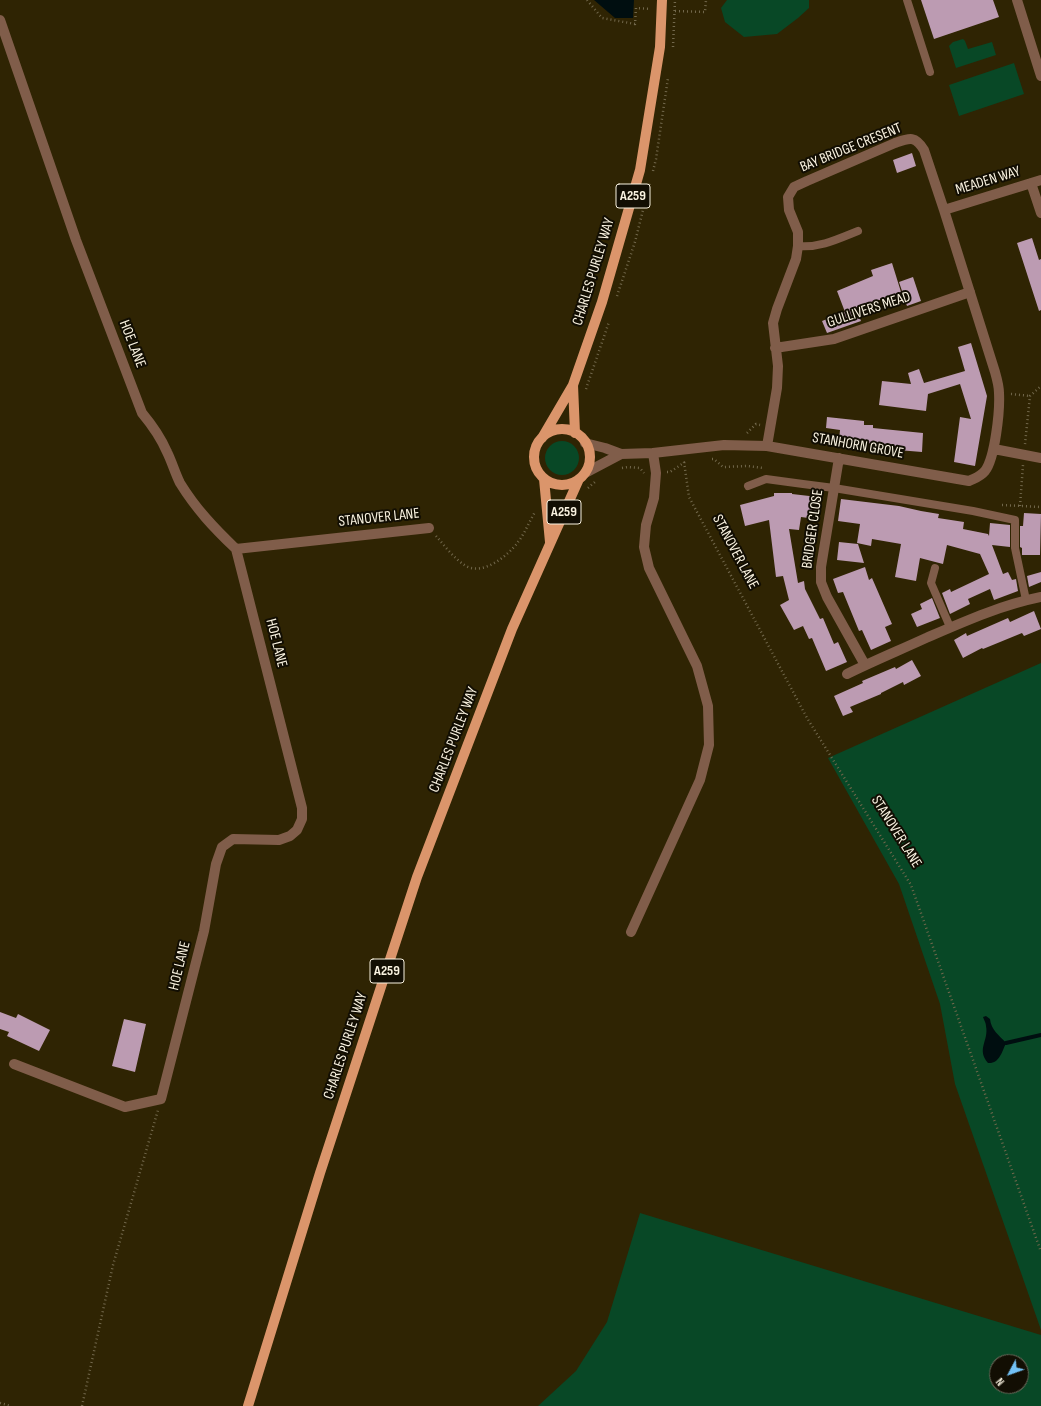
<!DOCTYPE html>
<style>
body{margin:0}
#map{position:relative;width:1041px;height:1406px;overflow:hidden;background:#2f2403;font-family:"Sofia Sans Condensed",sans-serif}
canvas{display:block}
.north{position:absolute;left:989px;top:1354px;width:40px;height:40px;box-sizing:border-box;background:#120e03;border:1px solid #6f6a5c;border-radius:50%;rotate:229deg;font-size:11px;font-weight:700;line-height:16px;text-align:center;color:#faf3e1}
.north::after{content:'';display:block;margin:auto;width:14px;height:18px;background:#72c1f5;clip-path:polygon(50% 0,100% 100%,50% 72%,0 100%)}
</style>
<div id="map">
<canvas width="1041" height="1406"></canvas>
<div class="north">N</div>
</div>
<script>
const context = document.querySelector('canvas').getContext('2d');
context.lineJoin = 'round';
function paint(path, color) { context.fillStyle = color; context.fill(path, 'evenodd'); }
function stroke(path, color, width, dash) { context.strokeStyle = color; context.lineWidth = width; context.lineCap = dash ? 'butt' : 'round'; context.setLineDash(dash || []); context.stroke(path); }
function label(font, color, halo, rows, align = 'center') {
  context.font = font + ' "Sofia Sans Condensed",sans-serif'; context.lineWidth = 4; context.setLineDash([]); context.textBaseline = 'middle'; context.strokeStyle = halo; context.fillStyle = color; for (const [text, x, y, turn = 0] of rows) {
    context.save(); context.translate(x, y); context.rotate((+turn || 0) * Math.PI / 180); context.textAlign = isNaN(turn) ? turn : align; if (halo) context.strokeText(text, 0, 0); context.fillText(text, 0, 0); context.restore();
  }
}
paint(new Path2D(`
 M727,0H809V8L798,18L777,34L744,37L725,22L721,8Z
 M963,39L965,41L968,49L992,42L996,55L956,68L949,46L953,42Z
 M1014,63L1024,94L959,116L949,85Z
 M545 458a17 17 0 1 1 34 0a17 17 0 1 1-34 0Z
 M1041,663V1330L955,1084L940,1004L899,884L828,758Z
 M640,1213L1041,1335V1406H538L576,1371L607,1322ZM997,1362H1021V1386H997Z`), '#084826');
paint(new Path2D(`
 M594,0H634L633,18H615Z
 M986,1016L990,1019C991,1030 999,1035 1006,1043C1002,1052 999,1064 988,1063C976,1049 989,1041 986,1026C986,1023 984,1020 983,1017Z`), '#000e10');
stroke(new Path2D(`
 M1006,1043L1041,1035`), '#000e10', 4);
paint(new Path2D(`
 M921,0H993L999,17L934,39Z
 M912,153L916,166L897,173L893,160Z
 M1032,238L1039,260L1041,259V310L1039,311L1017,243Z
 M892,263L901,292L856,309L861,321L827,333L822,321L845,312L837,291L873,276L871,270Z
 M913,277L921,301L907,306L899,282Z
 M971,343L987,396L975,466L954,462L960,417L971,419L960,384L928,394L926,411L879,405L882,381L911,384L908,373L919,369L924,383L965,371L958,347Z
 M827,417L864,421V425H873V428L923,433L922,452L873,448V444L839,440L840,430L826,428Z
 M774,493H792V494L818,497L816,519L801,517L799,530L789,529L798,583L804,581L805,589L820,619L823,618L834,644L838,642L847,662L826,671L812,638L809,639L803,626L794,630L780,605L789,600L783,576L776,577L769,520L745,526L740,505L774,496Z
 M841,499L899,506L921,511L939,514L938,518L964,522L963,529L988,534L989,536L990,523L1010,525V547L992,545L1003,574L1008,572L1012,580L1016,579L1018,591L994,600L990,589L968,599L970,604L950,614L942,593L950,589L951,592L989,574L980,554L947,545L943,564L920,558L916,581L895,577L901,544L872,539L871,546L857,543L860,524L838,521Z
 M1024,513L1041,514L1040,555H1022V548L1020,547V526H1023Z
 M839,542L858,544L864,563L837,560Z
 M865,567L869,580L872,578L892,624L885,627L891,641L871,650L862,630L859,631L843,592L838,593L833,579Z
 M1041,572V582L1029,587L1027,576Z
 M932,598L940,618L917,627L911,614L922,609L920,604Z
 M1034,611L1041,629L1024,636L1022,633L983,649L982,648L963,658L954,640L966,633L967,636L1008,618L1010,622Z
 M912,660L921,676L904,685L903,682L881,693V694L850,707L853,712L843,716L834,696L863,683L862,681L895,667L896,669Z
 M0,1012L16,1018L18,1014L50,1030L39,1051L7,1036L9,1032L0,1029Z
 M124,1019L146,1024L135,1072L112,1066Z`), '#bc9bb2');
stroke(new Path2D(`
 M587,0L602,18L635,24L636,8L650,9
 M675,11L705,12L706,0
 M673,47L675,0
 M653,171L656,159L668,78
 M617,296L635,242L650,182
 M586,389L609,322
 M1011,394L1030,396
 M747,433L756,424L760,425
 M1025,444L1030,396L1041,386
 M712,459H714L723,467L747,466L763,468
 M684,462L689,497L807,718L911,885L1041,1252
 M622,468L628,467L640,468L644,473
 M667,472H670L685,462
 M588,488L596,481
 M1002,505L1041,507
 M1020,506L1023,465
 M436,536C445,546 454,559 466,566C483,576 509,555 518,542C525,533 529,522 535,512
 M0,1403L11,1406
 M82,1406L113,1265L158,1110`), '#72684c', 2.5, [1, 3]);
stroke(new Path2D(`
 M907,0L930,72
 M798,246C820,248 838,239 858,231
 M748,486L766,479L803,484L834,488L973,511L1015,520V548L1026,600
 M935,568L931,583L950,627`), '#805d4a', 8);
stroke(new Path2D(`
 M1017,0L1041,76
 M0,20L76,240L142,413C152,425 161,438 167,452C172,462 175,473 180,483C196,509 214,528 236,549L302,808V819L297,830L290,836L279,840L233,839L222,847L216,864L204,931L161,1099L125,1107L14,1064
 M1031,183L1041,213
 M944,210L1041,180
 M775,348L834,339L970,292
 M585,443L605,448L621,454L653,453L724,445L767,446L969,481C975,478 980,477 985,471C995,458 1000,411 999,393C999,386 997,379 995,372L944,210L924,150C915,135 909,138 895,143L807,181L794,187L788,197L789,210L798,232V246L796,259L777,309L773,323L778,366L777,388L767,446
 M994,449L1041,458
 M839,458L821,567V582L827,597L865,665
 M585,473L621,454
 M236,549L429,528
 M847,674C873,661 900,650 926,638C963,622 1001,605 1041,597
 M631,932L700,780L709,745L708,706L697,666L649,568L644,547L646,525L654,498L656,473L653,453`), '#805d4a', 10);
stroke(new Path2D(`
 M573,385L575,433
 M534 457a28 28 0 1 1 56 0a28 28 0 1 1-56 0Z
 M542,438L573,385L602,302L640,170L660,47L662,0
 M544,479L550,542
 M248,1406L320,1173L417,877L512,629L579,479`), '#db956b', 10);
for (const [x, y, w] of [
 [633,196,34],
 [564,512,34],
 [387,971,34]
]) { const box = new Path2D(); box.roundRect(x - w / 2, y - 12, w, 24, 3); context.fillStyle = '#120e03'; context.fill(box); stroke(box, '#faf3e1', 1); }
label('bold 14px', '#faf3e1', null, [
 ["A259",633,196],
 ["A259",564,512],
 ["A259",387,971]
]);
label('15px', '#faf3e1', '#120e03', [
 ["BAY BRIDGE CRESENT",851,148,-22],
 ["MEADEN WAY",988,181,-17],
 ["CHARLES PURLEY WAY",594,272,-73],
 ["GULLIVERS MEAD",869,310,-18],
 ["HOE LANE",132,344,69],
 ["STANHORN GROVE",858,446,10],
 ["STANOVER LANE",379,518,-6],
 ["BRIDGER CLOSE",813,529,-82],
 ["STANOVER LANE",735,552,62],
 ["HOE LANE",276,643,76],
 ["CHARLES PURLEY WAY",454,740,-69],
 ["STANOVER LANE",896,832,58],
 ["HOE LANE",180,966,-76],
 ["CHARLES PURLEY WAY",346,1046,-72]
]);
</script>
